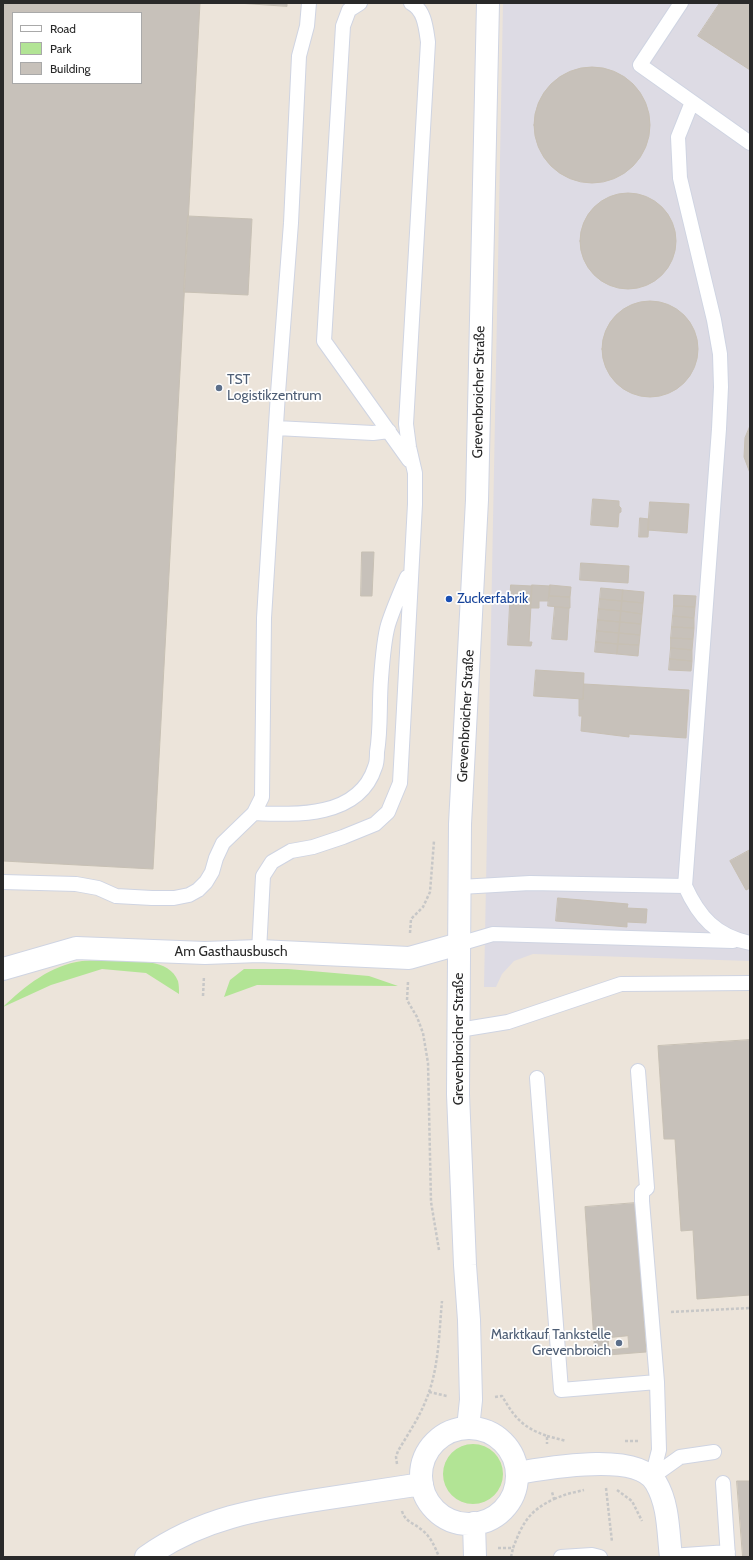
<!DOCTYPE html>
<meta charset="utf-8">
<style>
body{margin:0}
#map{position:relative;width:753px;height:1560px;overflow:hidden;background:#ece4da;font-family:Cabin,sans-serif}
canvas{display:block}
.frame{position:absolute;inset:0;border:4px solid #292929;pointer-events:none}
.legend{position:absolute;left:12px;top:12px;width:130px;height:72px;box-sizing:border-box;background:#fff;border:1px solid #a9a9a9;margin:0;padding:5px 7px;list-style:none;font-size:12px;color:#292929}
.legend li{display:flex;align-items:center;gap:8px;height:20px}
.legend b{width:20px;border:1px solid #a9a9a9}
</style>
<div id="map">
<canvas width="753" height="1560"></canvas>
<div class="frame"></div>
<ul class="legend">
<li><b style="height:5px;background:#fff"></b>Road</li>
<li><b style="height:11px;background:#b2e495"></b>Park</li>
<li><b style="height:11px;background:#c7c1ba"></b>Building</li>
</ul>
</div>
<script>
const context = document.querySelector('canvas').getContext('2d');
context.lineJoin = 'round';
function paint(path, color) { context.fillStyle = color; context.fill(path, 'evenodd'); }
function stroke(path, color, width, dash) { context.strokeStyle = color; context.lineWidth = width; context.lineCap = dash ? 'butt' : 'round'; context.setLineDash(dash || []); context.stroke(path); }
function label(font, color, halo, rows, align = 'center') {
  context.font = font + ' Cabin,sans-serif'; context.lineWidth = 3.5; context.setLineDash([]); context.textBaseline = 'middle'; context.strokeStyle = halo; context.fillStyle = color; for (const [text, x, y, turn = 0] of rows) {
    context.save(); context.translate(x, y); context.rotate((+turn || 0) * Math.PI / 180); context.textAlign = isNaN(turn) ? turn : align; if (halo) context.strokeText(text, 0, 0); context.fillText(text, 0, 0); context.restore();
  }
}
paint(new Path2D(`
 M503,3H750V961L533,954L514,961L502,974L496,987H484Z`), '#dddbe4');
paint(new Path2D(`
 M116,960C136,962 169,958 178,981C179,985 179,990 179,994L146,973L102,969L51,985L3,1007C25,986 51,965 82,961C93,960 105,961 116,960Z
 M244,969H288L369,976L398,986L257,985L224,997L230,980Z
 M443 1474a30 30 0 1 1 60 0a30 30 0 1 1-60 0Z`), '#b2e495');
const building = new Path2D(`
 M3,3H200L153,869L3,861ZM13,13H141V83H13Z
 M238,3H287V6Z
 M720,3H750V70L698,36Z
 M534 125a58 58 0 1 1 116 0a58 58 0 1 1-116 0Z
 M580 241a48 48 0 1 1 96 0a48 48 0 1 1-96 0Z
 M188,216L252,219L248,295L184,292Z
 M602 349a48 48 0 1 1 96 0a48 48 0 1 1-96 0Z
 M750,426V473L744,457L745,438Z
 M593,499L619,501V506L621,508V512L619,513L618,527L591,525Z
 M650,502L689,504L687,533L648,530Z
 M640,518L649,519L648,537H639Z
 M362,552H374L372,596H361Z
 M581,563L629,566L628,583L580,580Z
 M511,585L532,586L529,642H532L531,646L508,645Z
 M532,585L550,586L549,601H539V608H531Z
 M550,585L571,587L570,597L549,596Z
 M601,588L623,590L622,601L600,599Z
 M623,590L644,592L643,603L622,601Z
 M674,595L696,596L695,607L674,606Z
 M549,596L570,597V608L548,606Z
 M600,599L622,601L621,611L599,609Z
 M622,601L643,603L642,614L621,611Z
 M674,606L695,607L694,618L673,616Z
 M555,607L569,608L567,640L552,639Z
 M599,609L621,611L620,622L598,620Z
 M621,611L642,614L641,624L620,622Z
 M673,616L694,618V628L672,627Z
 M598,620L620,622L619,633L597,631Z
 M620,622L641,624L640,635L619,633Z
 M672,627L694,628L693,639L671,638Z
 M597,631L619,633L618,644L596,642Z
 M619,633L640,635L639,645L618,644Z
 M671,638L693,639L692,650L671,648Z
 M596,642L618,644L617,654L595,652Z
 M618,644L639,645L638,656L617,654Z
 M671,648L692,650V661L670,659Z
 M670,659L692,661L691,671L669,670Z
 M536,670L584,673L583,699L534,696Z
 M584,684L689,690L686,738L629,734V737L581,731L582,716H579V699H583Z
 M750,850V888L746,890L730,861Z
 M558,898L628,904L627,908L647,909L646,923L627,922V927L556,921Z
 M750,1040V1295L697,1299L693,1230L681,1231L675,1139H664L658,1046Z
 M636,1203L646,1352L595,1356L585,1207Z
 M628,1336L629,1348L609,1350L608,1338Z
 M737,1481H750V1557H743Z`);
paint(building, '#c7c1ba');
stroke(building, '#c7c0b4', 1);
const service = new Path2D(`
 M360,3L349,10L343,26L324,341L409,460
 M681,3L640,65L750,143
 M692,102L678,137L680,178L714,320L720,354L721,387L719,429L685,886C699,917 716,936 750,943
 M276,428L373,433L389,431
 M254,813C296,815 359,818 375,767C377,763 377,757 377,752C381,728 379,704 381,679C382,665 384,639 388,625C393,609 400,593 407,577
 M3,882L76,884L98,888L116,896L152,898H174L189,895L198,890L206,882L212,872L216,858L223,843L254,813L262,797L264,618L278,393L291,223L299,56L307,26L309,3
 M460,887L530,883L685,886
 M459,944L493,934L733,941
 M259,951L263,876L272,862L291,851L313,847L343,837L375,824L388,812L400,783L415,504V473L409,447L406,424L428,42C426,29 425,10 411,3
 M459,1030L508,1022L621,984L750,983
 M537,1078L561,1390L657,1382L642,1201V1192L647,1188L638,1071
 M652,1477L659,1450L657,1382
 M652,1477L680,1457L714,1452
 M723,1483L728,1557
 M670,1556L728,1552
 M561,1557L592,1555L600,1557`);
const minor = new Path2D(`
 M3,969L76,948L205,953L259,951L409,958L459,944
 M517,1473C548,1468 638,1451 656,1483C669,1505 668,1533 671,1557`);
const tertiary = new Path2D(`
 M468,1428L471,1400L469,1320L465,1265L458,1094L460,824L477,500L488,3
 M421 1476a48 48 0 1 1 96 0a48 48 0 1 1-96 0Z
 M474,1523L475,1557
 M146,1557C201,1518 258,1509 323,1499C356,1494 389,1489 422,1484`);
stroke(service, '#cfd4e2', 16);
stroke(minor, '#cfd4e2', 24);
stroke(tertiary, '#cfd4e2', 24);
stroke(new Path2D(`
 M410,933L411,919L423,907L430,892L434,841
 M408,982L407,1000L417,1017L423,1033L428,1063L431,1202L439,1250
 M203,996L204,976
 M671,1312L750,1308
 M429,1392L447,1396
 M495,1397L502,1396C515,1418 522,1427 547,1436V1444
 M547,1436L566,1441
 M625,1441H640
 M397,1464L396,1457L398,1451C408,1434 419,1418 426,1400C439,1369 439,1333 442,1301
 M606,1488L612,1542
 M617,1490L632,1501L642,1521
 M554,1499L567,1494L584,1490
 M402,1511C405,1522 414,1523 422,1530C431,1537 435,1547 439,1557
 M498,1548H513C523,1522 529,1511 554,1499L552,1492
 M511,1557L513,1548`), '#c7c7c7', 2.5, [3, 2]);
stroke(service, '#fff', 14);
stroke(minor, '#fff', 22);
stroke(tertiary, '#fff', 22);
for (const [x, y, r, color] of [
 [219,388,4,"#5c6f8a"],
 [449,599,4,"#1a4fb4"],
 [619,1343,4,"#5c6f8a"]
]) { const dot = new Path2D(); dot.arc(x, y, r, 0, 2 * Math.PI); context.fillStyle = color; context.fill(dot); stroke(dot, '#fff', 1.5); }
label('14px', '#4e5e75', '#fff', [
 ["TST",227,380],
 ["Logistikzentrum",227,396],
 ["Marktkauf Tankstelle",611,1335,"right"],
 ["Grevenbroich",611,1351,"right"]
], 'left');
label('14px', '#292929', '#fff', [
 ["Grevenbroicher Straße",479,392,-89],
 ["Grevenbroicher Straße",466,716,-87],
 ["Am Gasthausbusch",231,952],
 ["Grevenbroicher Straße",459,1039,-90]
]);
label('14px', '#164399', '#fff', [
 ["Zuckerfabrik",457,599]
], 'left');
</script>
